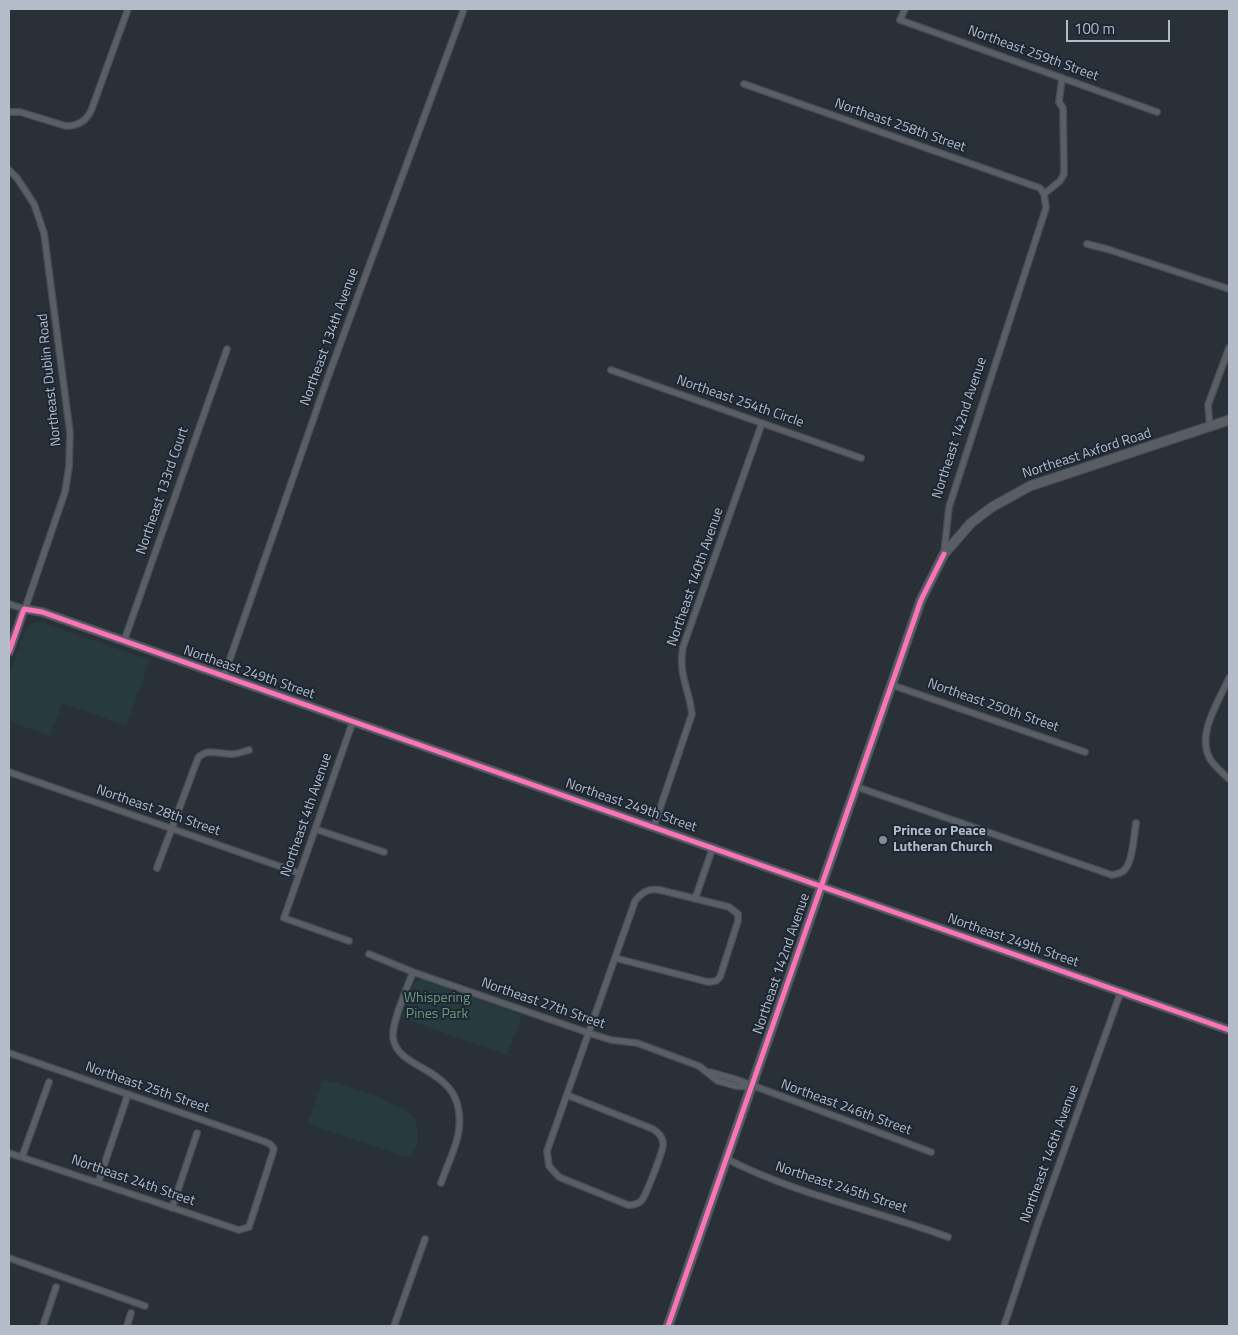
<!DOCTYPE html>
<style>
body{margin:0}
#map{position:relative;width:1238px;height:1335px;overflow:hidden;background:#2a3038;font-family:"Titillium Web",sans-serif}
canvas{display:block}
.frame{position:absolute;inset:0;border:10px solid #b4bcc9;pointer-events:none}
.scale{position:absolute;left:1066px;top:20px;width:104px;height:22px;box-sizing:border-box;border:2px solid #b4bcc9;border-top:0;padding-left:6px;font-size:15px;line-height:18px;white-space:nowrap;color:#b4bcc9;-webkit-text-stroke:4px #1d2633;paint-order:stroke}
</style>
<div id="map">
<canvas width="1238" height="1335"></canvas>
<div class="frame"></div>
<div class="scale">100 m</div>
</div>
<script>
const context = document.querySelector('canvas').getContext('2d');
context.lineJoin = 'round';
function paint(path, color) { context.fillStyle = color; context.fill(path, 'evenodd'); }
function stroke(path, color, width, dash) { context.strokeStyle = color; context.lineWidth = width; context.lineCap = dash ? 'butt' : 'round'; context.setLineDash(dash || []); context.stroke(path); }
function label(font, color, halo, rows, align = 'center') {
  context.font = font + ' "Titillium Web",sans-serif'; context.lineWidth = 4; context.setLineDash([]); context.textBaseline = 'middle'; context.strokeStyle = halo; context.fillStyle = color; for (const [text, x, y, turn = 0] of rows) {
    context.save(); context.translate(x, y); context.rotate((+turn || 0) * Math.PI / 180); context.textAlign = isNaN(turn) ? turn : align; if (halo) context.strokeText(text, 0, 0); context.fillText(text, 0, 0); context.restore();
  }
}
paint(new Path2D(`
 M35,622H40L150,660L126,726L62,703L50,736L9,721V675L26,628Z
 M420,979L522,1015L507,1055L402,1018L414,983Z
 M326,1081L334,1082C351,1088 403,1103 413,1117C416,1122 418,1129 418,1136C418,1142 415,1153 409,1156H404L310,1125L308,1122L322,1083Z`), '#273a3e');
const minor = new Path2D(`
 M905,9L900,20L1157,112
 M744,84L1040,188L1044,194L1046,208L949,507L944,553
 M9,112H20L66,126C78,126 86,121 91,111L128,9
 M9,170L17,178L34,204L44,233L70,433L69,467L65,492L26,606L24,609L9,604
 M1044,194L1060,181L1064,174L1063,108L1059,102L1062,78
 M1087,244L1107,249L1229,289
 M611,370L861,458
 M1210,428L1208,405L1229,348
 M124,641L227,349
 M224,676L328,377L464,9
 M1229,678C1219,701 1196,734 1210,759C1215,767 1223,773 1229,779
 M892,685L1085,752
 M9,772L299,873
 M857,787L1112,875C1117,874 1123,873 1126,868C1133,859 1134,834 1136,823
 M654,826L692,714C689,688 678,675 683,647L762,423
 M315,829L384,852
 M157,868L198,758C208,747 220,755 233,754C238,754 244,751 249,750
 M695,899L713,847
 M349,941L284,918L353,721
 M369,954L413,972L589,1033L611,1040L637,1043L699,1066L718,1081L736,1086L751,1087
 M413,972C407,988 392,1021 393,1037C397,1074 466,1064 459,1129C458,1144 446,1168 441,1183
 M9,1053L263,1141L270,1144L274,1149L249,1227L239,1230L9,1153
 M710,1072L738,1080L931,1152
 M567,1095L653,1129C659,1133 663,1137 663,1145C663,1151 646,1195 642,1200C639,1204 634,1205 628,1205L559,1177L549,1166L547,1151L635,901C642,892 649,888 660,890L729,907L738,914V921L720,977L716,981L708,982L615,958
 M22,1157L49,1082
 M727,1159C797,1195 875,1210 948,1237
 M98,1183L128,1094
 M172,1208L197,1133
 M9,1258L145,1306
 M43,1326L56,1287
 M127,1326L131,1313
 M394,1326L425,1239
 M1004,1326L1037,1226L1121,991`);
const tertiary = new Path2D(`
 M9,652L24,609L42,612L1229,1030`);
const secondary = new Path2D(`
 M668,1326L921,600L944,554L971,523L992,507L1030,486L1229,420`);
stroke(minor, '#484c53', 8);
stroke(tertiary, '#484c53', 10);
stroke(secondary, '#484c53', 11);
stroke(minor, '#5a5e66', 5.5);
stroke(tertiary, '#5a5e66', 8);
stroke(secondary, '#595d64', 9);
stroke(new Path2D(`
 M9,652L24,609L42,612L1229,1030
 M668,1326L921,600L944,554`), '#fb73b8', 5);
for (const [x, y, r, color] of [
 [883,840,5,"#848b96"]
]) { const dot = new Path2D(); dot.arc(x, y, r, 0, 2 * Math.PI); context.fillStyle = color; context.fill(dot); stroke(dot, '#1d2633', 2); }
label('14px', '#b4bcc9', '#1d2633', [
 ["Northeast 259th Street",1033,54,20],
 ["Northeast 258th Street",900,126,19],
 ["Northeast 134th Avenue",330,337,-70],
 ["Northeast Dublin Road",50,380,-96],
 ["Northeast 254th Circle",740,402,19],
 ["Northeast 142nd Avenue",960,428,-72],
 ["Northeast Axford Road",1087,454,-18],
 ["Northeast 133rd Court",163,491,-71],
 ["Northeast 140th Avenue",696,577,-71],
 ["Northeast 249th Street",249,673,19],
 ["Northeast 250th Street",993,706,19],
 ["Northeast 249th Street",631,806,19],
 ["Northeast 28th Street",158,811,19],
 ["Northeast 4th Avenue",307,815,-71],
 ["Northeast 249th Street",1013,941,19],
 ["Northeast 142nd Avenue",782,964,-71],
 ["Northeast 27th Street",543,1004,19],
 ["Northeast 25th Street",147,1088,19],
 ["Northeast 246th Street",846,1108,20],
 ["Northeast 146th Avenue",1050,1154,-70],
 ["Northeast 24th Street",133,1181,19],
 ["Northeast 245th Street",841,1188,18]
]);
label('bold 14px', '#b4bcc9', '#1d2633', [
 ["Prince or Peace",893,832],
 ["Lutheran Church",893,848]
], 'left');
label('14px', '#6b9a76', '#1d2633', [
 ["Whispering",437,999],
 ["Pines Park",437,1015]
]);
</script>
